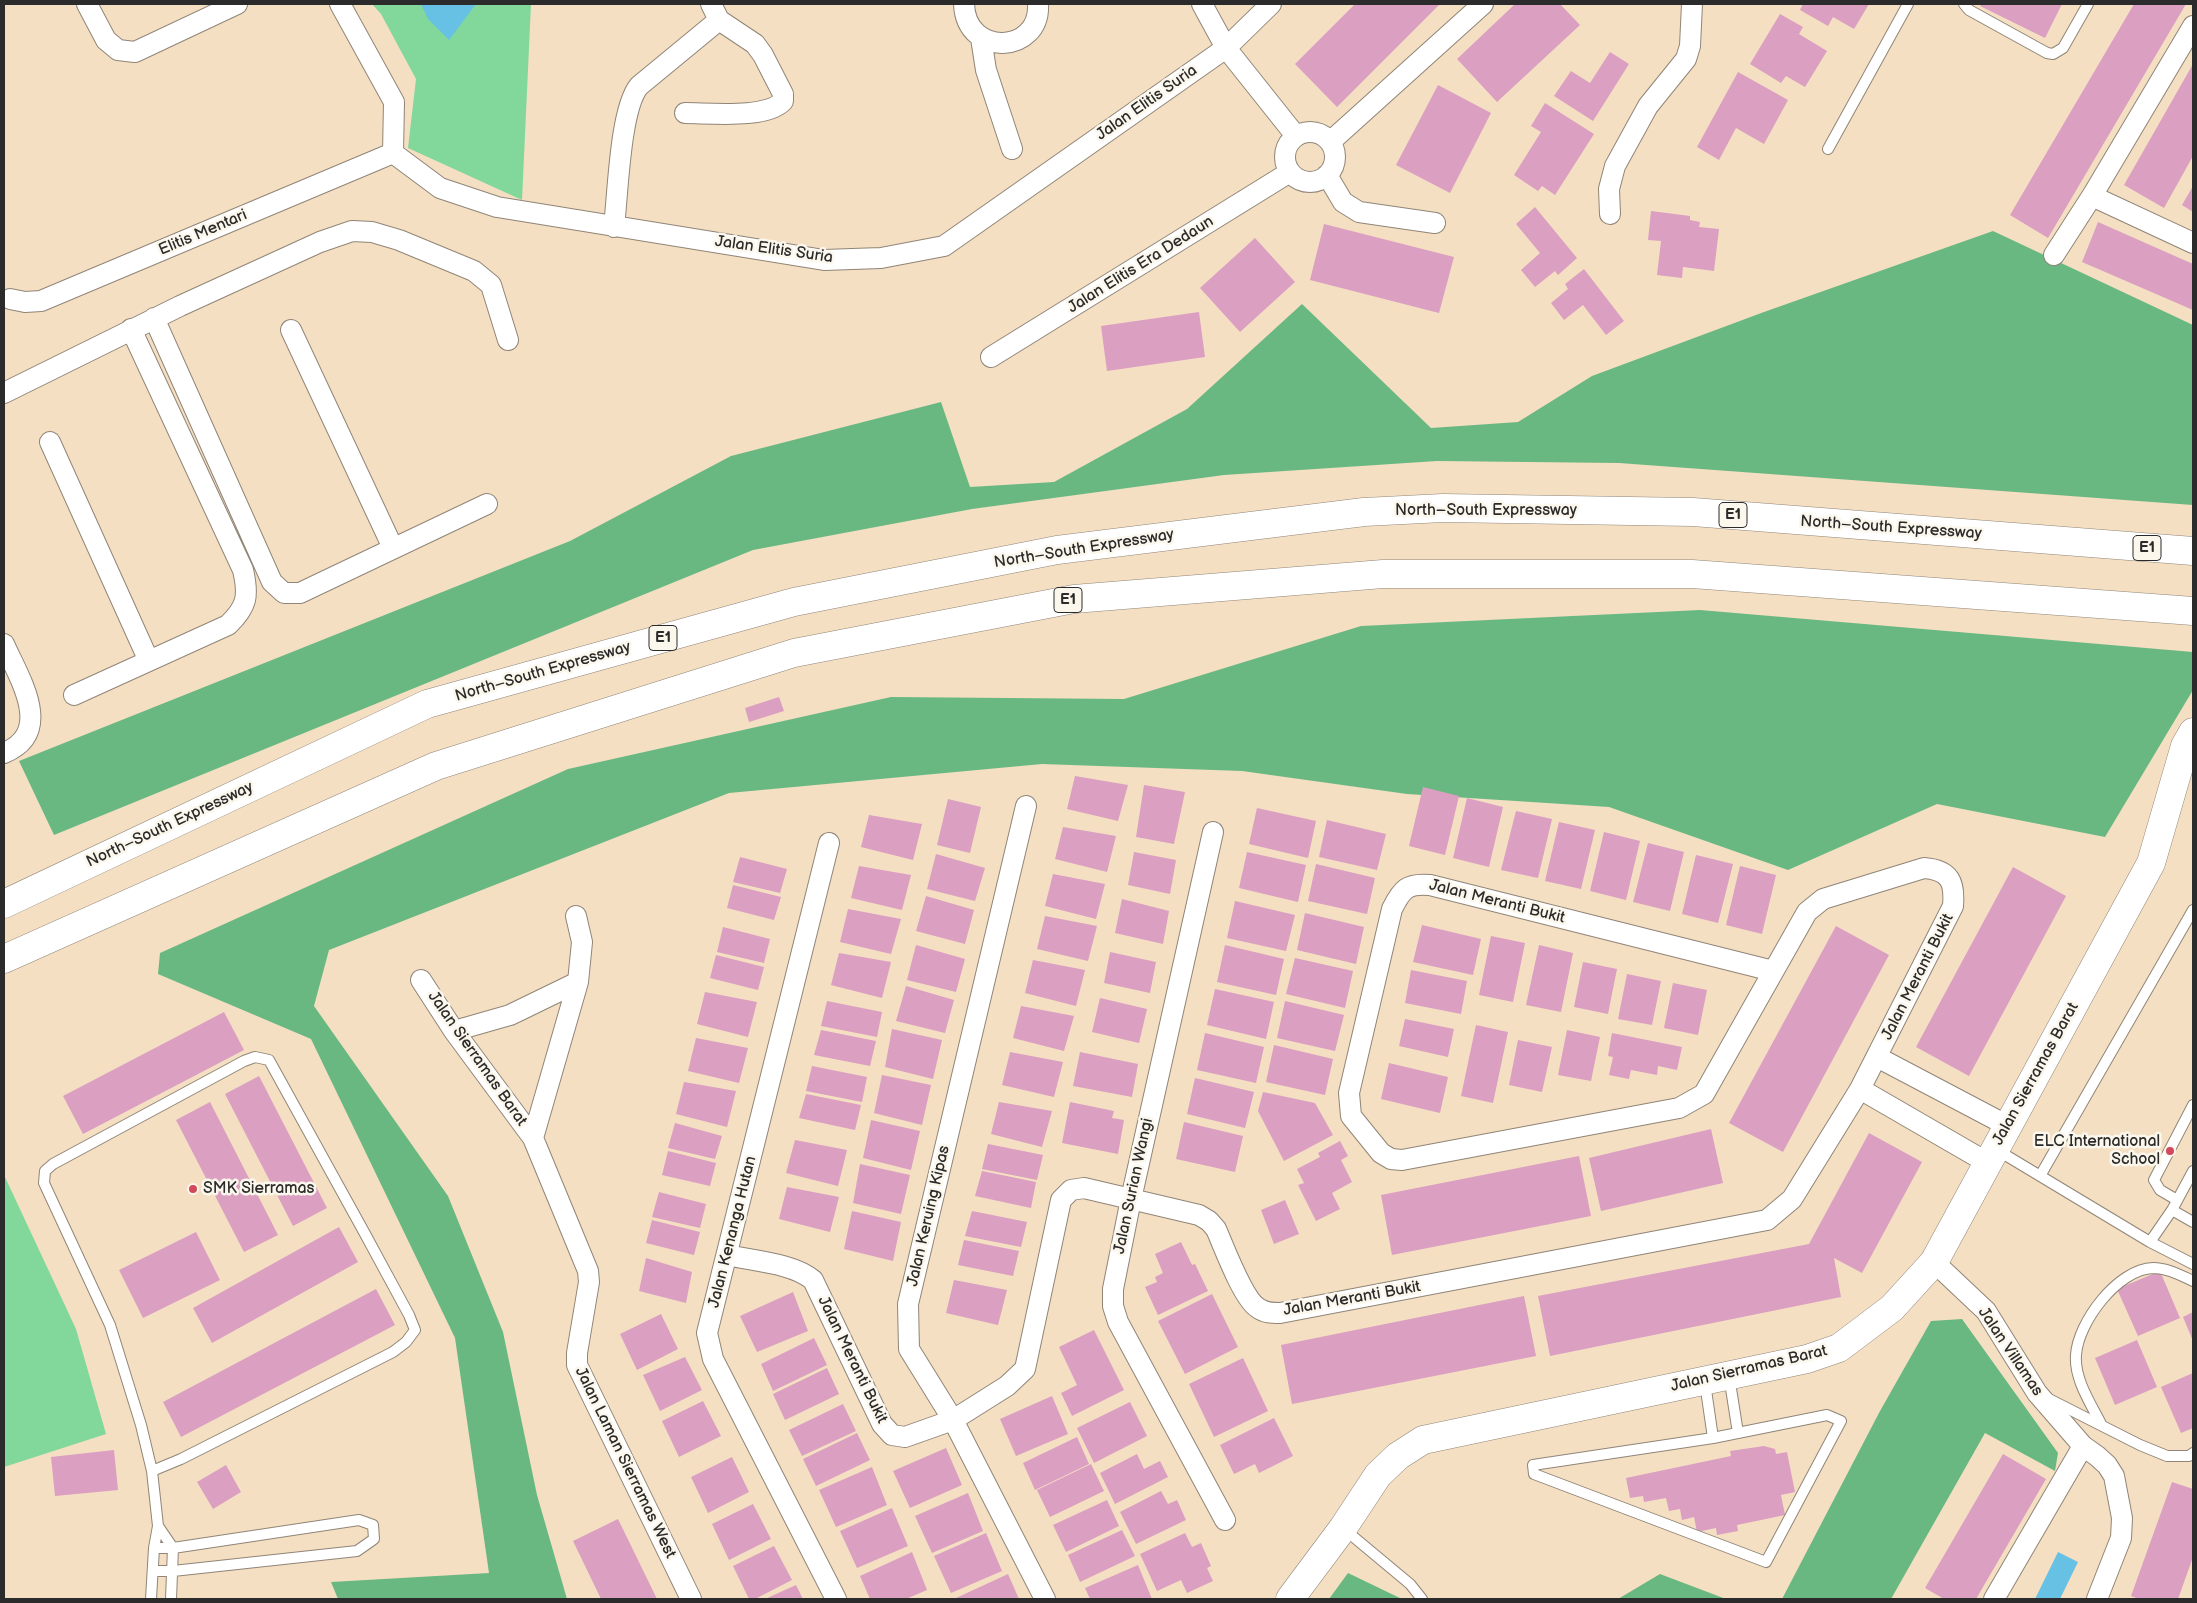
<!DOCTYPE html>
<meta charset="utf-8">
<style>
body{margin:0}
#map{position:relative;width:2197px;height:1603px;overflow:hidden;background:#f4dfc3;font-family:"Balsamiq Sans",sans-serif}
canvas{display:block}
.frame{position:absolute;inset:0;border:5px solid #2b2b2b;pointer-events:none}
</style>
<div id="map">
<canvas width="2197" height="1603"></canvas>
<div class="frame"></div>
</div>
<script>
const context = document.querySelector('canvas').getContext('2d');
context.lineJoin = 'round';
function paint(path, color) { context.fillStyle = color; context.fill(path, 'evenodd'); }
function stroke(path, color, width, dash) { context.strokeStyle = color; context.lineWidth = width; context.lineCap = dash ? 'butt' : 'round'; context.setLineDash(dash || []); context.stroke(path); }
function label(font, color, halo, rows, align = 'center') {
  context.font = font + ' "Balsamiq Sans",sans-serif'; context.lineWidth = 5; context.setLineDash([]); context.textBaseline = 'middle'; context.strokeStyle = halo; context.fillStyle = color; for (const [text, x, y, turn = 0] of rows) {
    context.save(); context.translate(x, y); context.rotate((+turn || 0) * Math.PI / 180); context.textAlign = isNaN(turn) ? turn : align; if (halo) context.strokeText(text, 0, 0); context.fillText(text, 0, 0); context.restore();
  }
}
paint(new Path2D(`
 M372,4H531L522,200L408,148L416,79L381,14Z
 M4,1175L76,1329L106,1434L4,1467Z`), '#82d79a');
paint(new Path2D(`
 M1993,231L2193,325V505L1619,463L1437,461L1224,475L972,509L753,550L54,835L19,761L570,541L731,456L941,402L970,487L1054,482L1187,409L1302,304L1431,428L1518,422L1592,376L1764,312Z
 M1700,610L2193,652V690L2105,837L1937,804L1788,870L1609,807L1407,794L1242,771L1042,764L729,793L329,950L314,1006L448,1196L503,1332L537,1495L567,1599H338L331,1582L489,1573L455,1338L311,1039L158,974L160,953L568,769L891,697L1124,699L1361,626Z
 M1962,1319L2058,1453L2055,1471L1985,1433L1891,1599H1782L1880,1411L1931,1321Z
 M1348,1573L1402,1599H1329Z
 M1660,1574L1726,1599H1618Z`), '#69b882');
paint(new Path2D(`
 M421,4H476L449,40L428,19Z
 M2058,1552L2078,1562L2060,1599H2035Z`), '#67c1e5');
paint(new Path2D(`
 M1355,4H1440L1337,107L1295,64Z
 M1515,4H1560L1580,25L1497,102L1457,59Z
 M1803,4H1869L1854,29L1833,17L1828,26L1800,10Z
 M1982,4H2062L2045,38L1980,6Z
 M2134,4H2186L2048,238L2010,215Z
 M1780,14L1803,27L1799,34L1827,51L1805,87L1786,76L1781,83L1750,64Z
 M1610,52L1629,64L1593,121L1554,96L1571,71L1590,83Z
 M2193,64V156L2164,208L2124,185Z
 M1738,72L1788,100L1764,144L1736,128L1719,160L1697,147Z
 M1438,85L1491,113L1450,193L1396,165Z
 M1545,103L1594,134L1555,195L1542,186L1538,191L1514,175L1541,132L1531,126Z
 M2193,186V212L2182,205Z
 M1535,207L1577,258L1558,275L1555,271L1535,287L1521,270L1540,253L1516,224Z
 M1651,211L1690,216V220L1700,222L1699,227L1719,229L1714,271L1683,267L1682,278L1657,275L1661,241L1648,240Z
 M2098,222L2193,264V310L2082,262Z
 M1324,224L1454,257L1439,313L1310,280Z
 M1255,238L1295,282L1240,332L1200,288Z
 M1584,269L1624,321L1606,335L1583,305L1564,320L1551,303L1568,289L1565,284Z
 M1199,312L1205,357L1107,371L1101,326Z
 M779,697L784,711L749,722L745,708Z
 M1075,776L1128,785L1118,821L1067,809Z
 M1144,785L1185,792L1174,844L1136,837Z
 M1423,787L1459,796L1445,855L1409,846Z
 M1467,798L1503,807L1489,867L1453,858Z
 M948,799L981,807L970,853L937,845Z
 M1257,808L1316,821L1308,858L1249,844Z
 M1516,811L1552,819L1538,878L1501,870Z
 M869,815L922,824L913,860L861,847Z
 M1327,820L1386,834L1377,870L1319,857Z
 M1559,822L1595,830L1581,889L1545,881Z
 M1063,827L1116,836L1107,872L1055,859Z
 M1604,832L1640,841L1626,900L1590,891Z
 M1648,843L1684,852L1670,911L1633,902Z
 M1134,852L1176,860L1170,894L1128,885Z
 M1247,852L1306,865L1298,902L1239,888Z
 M936,854L985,868L975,901L927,889Z
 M1696,855L1733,864L1718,923L1682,914Z
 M740,857L787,869L780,893L733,882Z
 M1316,864L1375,878L1367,914L1308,901Z
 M859,866L911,875L902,910L851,898Z
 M1740,866L1776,875L1762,934L1726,925Z
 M2013,867L2066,896L1969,1076L1916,1047Z
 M1053,874L1105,884L1096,919L1045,906Z
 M733,885L781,897L774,920L727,908Z
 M926,896L974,910L965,944L916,931Z
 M1122,899L1169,911L1163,944L1115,933Z
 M1235,901L1295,915L1286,951L1227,938Z
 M848,909L901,919L891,954L840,942Z
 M1305,913L1364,927L1356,964L1297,950Z
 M1045,916L1097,926L1088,961L1037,949Z
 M1422,925L1481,939L1473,975L1413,962Z
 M1836,926L1889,955L1783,1152L1729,1123Z
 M723,927L770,939L764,963L717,952Z
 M1491,936L1525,943L1513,1002L1479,995Z
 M916,945L965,959L956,992L907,980Z
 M1225,945L1284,959L1276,995L1217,982Z
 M1539,945L1573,953L1561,1012L1526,1005Z
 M1110,952L1156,962L1150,993L1104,983Z
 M839,953L891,962L882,998L831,985Z
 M716,955L764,967L758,990L710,978Z
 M1295,958L1353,971L1345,1008L1286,994Z
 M1033,960L1085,970L1076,1006L1025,993Z
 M1583,962L1617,969L1608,1014L1574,1007Z
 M1411,970L1467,981L1461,1014L1405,1003Z
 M1627,974L1661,981L1652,1025L1618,1019Z
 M1673,983L1707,990L1698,1035L1664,1028Z
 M906,986L954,1000L945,1033L896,1021Z
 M1215,989L1274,1002L1266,1039L1207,1025Z
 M705,992L757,1002L748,1037L697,1024Z
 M1100,998L1147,1009L1139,1043L1092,1032Z
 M827,1001L882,1012L877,1037L821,1026Z
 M1285,1001L1344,1015L1335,1051L1277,1038Z
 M1021,1006L1074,1016L1064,1051L1013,1038Z
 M224,1012L244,1050L83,1134L63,1096Z
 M1405,1019L1454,1029L1448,1057L1399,1046Z
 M1476,1025L1508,1032L1493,1103L1461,1096Z
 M892,1029L942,1040L933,1079L885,1067Z
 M821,1030L876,1041L870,1066L814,1055Z
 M1567,1030L1600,1037L1591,1081L1558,1075Z
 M1205,1033L1264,1047L1256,1083L1197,1070Z
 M1612,1033L1682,1047L1677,1070L1658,1066L1657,1075L1631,1070L1629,1079L1609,1075L1613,1057L1608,1056Z
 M696,1038L748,1048L739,1083L688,1071Z
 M1518,1040L1552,1047L1542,1092L1509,1085Z
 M1274,1045L1333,1059L1325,1095L1266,1082Z
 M1010,1052L1063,1062L1054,1097L1002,1085Z
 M1080,1052L1138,1064L1132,1097L1073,1086Z
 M1389,1063L1448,1077L1440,1113L1381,1099Z
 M812,1066L867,1077L862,1102L806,1091Z
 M882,1075L931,1085L922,1125L874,1113Z
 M259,1076L327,1208L293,1226L225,1094Z
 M1195,1078L1254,1092L1245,1128L1187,1114Z
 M684,1082L736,1091L727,1127L676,1114Z
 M1263,1092L1315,1103L1333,1135L1284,1161L1258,1111Z
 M806,1094L861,1105L855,1130L799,1118Z
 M210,1102L278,1235L244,1252L176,1120Z
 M999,1102L1052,1111L1042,1147L991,1134Z
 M1070,1102L1114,1111L1112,1118L1124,1120L1118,1154L1062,1143Z
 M871,1120L920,1131L911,1170L863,1158Z
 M1184,1122L1243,1136L1235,1172L1176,1159Z
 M675,1123L722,1136L715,1159L668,1148Z
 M1711,1129L1723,1183L1601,1211L1589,1158Z
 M1869,1133L1922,1162L1862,1273L1834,1258L1841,1297L1550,1356L1538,1296L1809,1244Z
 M795,1140L847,1150L838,1186L786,1173Z
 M1340,1141L1348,1156L1341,1160L1352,1182L1332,1193L1340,1209L1316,1221L1298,1185L1304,1183L1297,1169L1320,1157L1318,1153Z
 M988,1144L1043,1155L1037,1180L982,1169Z
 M668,1151L716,1163L710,1186L662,1175Z
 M1579,1156L1591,1216L1392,1255L1381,1195Z
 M860,1164L910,1175L901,1214L853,1203Z
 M982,1171L1036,1182L1031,1208L975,1196Z
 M787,1187L839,1197L830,1232L779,1219Z
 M659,1192L706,1204L700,1228L652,1217Z
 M1285,1200L1299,1234L1274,1244L1261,1210Z
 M852,1211L901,1222L893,1261L844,1249Z
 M972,1211L1027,1222L1021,1247L965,1236Z
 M652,1220L700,1232L694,1255L646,1243Z
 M339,1227L358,1262L212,1343L193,1308Z
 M196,1232L220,1280L143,1318L119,1270Z
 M964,1240L1019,1251L1013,1276L958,1265Z
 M1181,1242L1192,1265L1195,1264L1208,1291L1158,1315L1145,1287L1157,1282L1155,1277L1163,1273L1155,1254Z
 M646,1258L692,1272L686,1303L639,1291Z
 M2160,1271L2180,1318L2138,1336L2117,1289Z
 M954,1280L1007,1290L998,1325L946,1313Z
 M376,1289L395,1325L181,1437L163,1402Z
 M793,1292L808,1331L757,1352L740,1316Z
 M1212,1294L1238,1347L1185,1374L1158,1321Z
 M1524,1296L1536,1356L1292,1404L1281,1345Z
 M2193,1312V1341L2183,1317Z
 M661,1314L678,1349L637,1370L620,1334Z
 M1094,1330L1124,1390L1072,1416L1061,1393L1077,1385L1059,1347Z
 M814,1338L827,1365L773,1391L761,1364Z
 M2137,1340L2157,1387L2115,1405L2095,1358Z
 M685,1357L702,1390L660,1411L643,1375Z
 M1243,1358L1268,1411L1214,1437L1189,1384Z
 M827,1368L839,1394L785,1420L773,1394Z
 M2193,1373V1428L2181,1433L2161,1387Z
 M1052,1396L1068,1434L1016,1456L1000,1419Z
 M703,1401L721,1436L679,1457L662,1421Z
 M1130,1402L1147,1436L1094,1463L1077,1428Z
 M843,1404L856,1431L802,1456L789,1430Z
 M1274,1418L1293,1456L1259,1473L1255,1464L1234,1474L1220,1445Z
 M857,1433L870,1460L816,1486L803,1459Z
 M1077,1437L1089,1464L1035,1490L1023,1463Z
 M1764,1446L1775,1449L1776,1454L1787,1452L1795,1492L1781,1495L1785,1515L1737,1525L1738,1531L1717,1535L1716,1528L1697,1532L1694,1517L1682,1520L1680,1509L1669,1511L1666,1498L1644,1502L1643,1496L1630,1498L1626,1478L1731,1456L1730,1451Z
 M946,1448L962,1485L910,1508L893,1471Z
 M114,1450L118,1490L55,1496L51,1457Z
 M1137,1454L1144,1469L1160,1461L1168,1477L1115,1504L1100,1473Z
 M2003,1454L2046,1479L1976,1599H1944L1925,1588Z
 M732,1457L749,1492L708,1513L691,1477Z
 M1091,1464L1104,1491L1050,1517L1037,1490Z
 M226,1465L241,1492L213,1509L197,1482Z
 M872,1467L887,1505L836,1527L819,1490Z
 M2172,1482L2193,1489V1557L2178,1599H2139L2131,1596Z
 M1161,1491L1168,1504L1177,1500L1186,1520L1136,1544L1120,1512Z
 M968,1493L983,1531L932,1553L915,1516Z
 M1107,1500L1119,1526L1066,1552L1053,1525Z
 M753,1504L771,1539L729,1560L712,1524Z
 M892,1508L908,1546L857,1568L840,1531Z
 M618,1519L657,1599H601L573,1541Z
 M1122,1530L1135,1556L1080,1582L1068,1555Z
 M986,1533L1002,1571L951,1593L934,1556Z
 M1185,1533L1192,1547L1201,1543L1211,1566L1207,1568L1213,1581L1187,1593L1181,1580L1157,1591L1140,1554Z
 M774,1546L792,1580L755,1599H749L733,1566Z
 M912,1552L927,1590L906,1599H870L860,1576Z
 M1138,1565L1152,1599H1090L1085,1588Z
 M1008,1574L1019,1599H957L956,1598Z
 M796,1585L803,1599H765Z`), '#db9fc1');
const lane = new Path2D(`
 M1964,4L1969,10L2047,53L2053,54L2063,48L2088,4
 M1828,149L1908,4
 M1997,1150L2150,1242L2193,1264
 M2040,1176L2193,910
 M2177,1200L2160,1190L2154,1180L2193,1105
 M2172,1210L2193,1222
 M2150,1242L2172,1210L2193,1171
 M1729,1376L1738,1433
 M1705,1383L1713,1438
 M2049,1399L2140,1445L2167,1456H2189L2193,1453
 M1827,1415L1841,1421L1766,1562L1534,1474L1533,1465L1713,1438Z
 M2101,1424C2091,1404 2074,1379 2076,1355C2078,1322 2118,1269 2153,1268C2167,1268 2180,1275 2193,1281
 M158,1526L173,1548L171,1599
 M1344,1529L1410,1584L1422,1599
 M153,1571H173L357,1551L374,1539L373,1525L359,1520L173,1548H154
 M151,1599L154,1548L158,1526L152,1471L141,1425L110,1325L44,1183L45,1171L53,1164L244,1061L255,1057L269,1060L364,1232L409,1315L415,1330L406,1342L393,1352L181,1459L152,1471`);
const street = new Path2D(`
 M87,4L106,40L118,50L135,52L237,4
 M340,4L394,102L393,153
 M964,4C966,58 1041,54 1038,4
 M1202,4L1226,48L1296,136
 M981,38L986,70L1012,149
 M685,113C710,113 767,119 783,101V94L763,55L755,44L719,20L711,4
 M1285 157a25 25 0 1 1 50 0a25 25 0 1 1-50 0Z
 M1330,142L1483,4
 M393,153L440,188L497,207L824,260L881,258L944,246L1226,48L1271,4
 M1327,175L1343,202L1359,212L1435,223
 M2092,196L2193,243
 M1610,214L1609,189L1615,166L1648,106L1686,59L1690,46L1692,4
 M614,227C618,193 620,109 639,86L719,20
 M2054,255L2092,196L2193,26
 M10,299L25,302L41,301L393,153
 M154,318L272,582L284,593H300L487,504
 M291,330L393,548
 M991,357L1290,172
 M4,393L180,306L320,242L352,231L372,232L399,240L474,271L491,285L508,340
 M50,442L148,659
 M4,644C19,678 55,732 4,753
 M74,695L228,625C247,607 249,596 243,570L131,329
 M1026,806L908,1304L909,1349L953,1420L1045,1599
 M1213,832L1131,1199L1113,1289V1306L1118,1322L1225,1520
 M829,843L707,1333L713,1359L836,1599
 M421,980L454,1031L533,1138L588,1271L589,1282L577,1353V1365L691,1599
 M454,1031L510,1015L578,982
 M1877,1057L2008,1126
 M1860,1089L1988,1163
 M533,1138L578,982L582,942L576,916
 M727,1255C753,1261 793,1263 813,1280L882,1424L892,1435L905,1437L953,1420L1007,1386L1025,1369L1061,1200L1071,1190L1084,1188L1199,1215L1209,1221L1216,1229C1224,1247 1243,1299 1258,1308C1265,1313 1272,1313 1280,1313L1767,1220L1792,1199L1860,1089L1953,906C1955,882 1950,870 1924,868L1823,899L1807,912L1704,1094L1679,1108L1402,1160L1391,1159L1381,1153L1351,1116L1349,1093L1392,909C1402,889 1407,883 1430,885L1773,971
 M1934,1262L1986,1311L2037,1393L2083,1446L2097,1456L2107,1465L2114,1476L2122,1518L2121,1538L2097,1599
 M1994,1599L2083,1446`);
const secondary = new Path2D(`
 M1290,1599L1343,1528L1378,1475L1398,1456L1423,1440L1807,1359L1839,1348L1892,1308L1934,1262L2151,863L2185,746L2193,732`);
const highway = new Path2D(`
 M4,904L427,704L794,602L1057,550L1364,512L1443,508L1693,512L2193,551
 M4,959L436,766L794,653L1074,599L1383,574H1692L2193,611`);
stroke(lane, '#908577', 12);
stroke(street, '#908577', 22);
stroke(secondary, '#908577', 29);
stroke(highway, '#908577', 29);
stroke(lane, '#fff', 10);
stroke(street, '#fff', 20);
stroke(secondary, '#fff', 28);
stroke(highway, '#fff', 28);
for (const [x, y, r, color] of [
 [2170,1151,5,"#d1495b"],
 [193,1189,5,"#d1495b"]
]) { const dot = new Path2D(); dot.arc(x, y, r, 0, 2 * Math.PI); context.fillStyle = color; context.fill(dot); stroke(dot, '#fbf7ec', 2); }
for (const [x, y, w] of [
 [1733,515,28],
 [2147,548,28],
 [1068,600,28],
 [663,638,28]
]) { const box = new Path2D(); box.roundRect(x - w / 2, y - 12.5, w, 25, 4); context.fillStyle = '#fbf7ec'; context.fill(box); stroke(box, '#2b2b2b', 1); }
label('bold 15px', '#2b2b2b', null, [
 ["E1",1733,515],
 ["E1",2147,548],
 ["E1",1068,600],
 ["E1",663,638]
]);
label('16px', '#2b2b2b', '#fbf7ec', [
 ["Jalan Elitis Suria",1147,103,-35],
 ["Elitis Mentari",203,233,-23],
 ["Jalan Elitis Suria",774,250,8],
 ["Jalan Elitis Era Dedaun",1141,265,-32],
 ["North–South Expressway",1486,511],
 ["North–South Expressway",1891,528,4],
 ["North–South Expressway",1084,549,-9],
 ["North–South Expressway",543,672,-16],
 ["North–South Expressway",170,825,-25],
 ["Jalan Meranti Bukit",1497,902,14],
 ["Jalan Meranti Bukit",1918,977,-63],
 ["Jalan Sierramas Barat",477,1059,55],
 ["Jalan Sierramas Barat",2036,1074,-61],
 ["Jalan Surian Wangi",1134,1186,-78],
 ["Jalan Keruing Kipas",929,1216,-77],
 ["Jalan Kenanga Hutan",733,1232,-76],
 ["Jalan Meranti Bukit",1352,1299,-10],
 ["Jalan Villamas",2010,1352,56],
 ["Jalan Meranti Bukit",852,1360,64],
 ["Jalan Sierramas Barat",1749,1369,-13],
 ["Jalan Laman Sierramas West",625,1463,64]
]);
label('16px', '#2b2b2b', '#fbf7ec', [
 ["ELC International",2160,1142],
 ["School",2160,1160],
 ["SMK Sierramas",203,1189,"left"]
], 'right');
</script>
